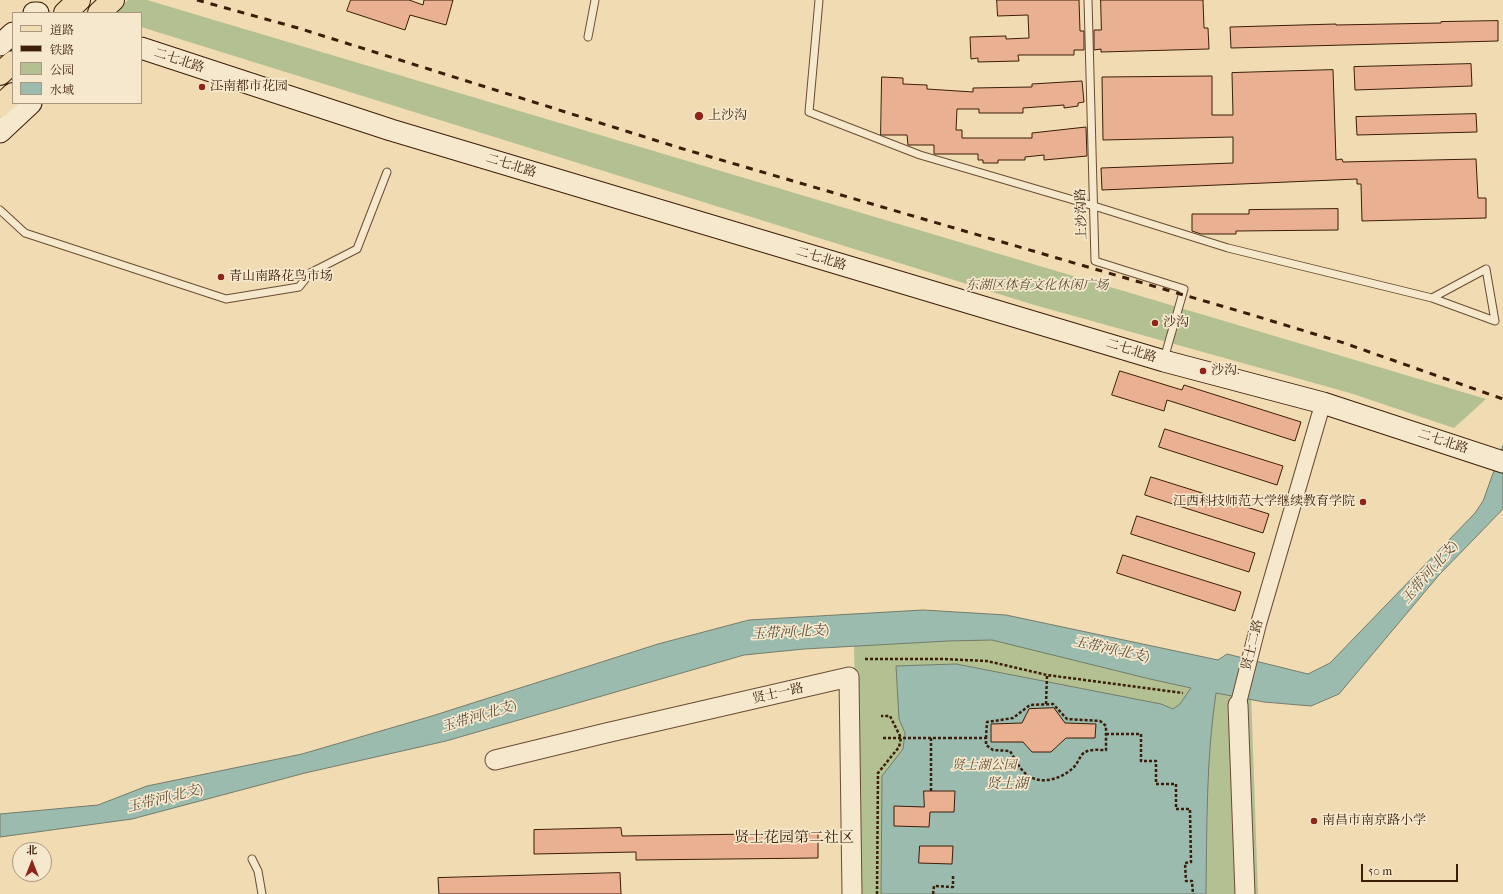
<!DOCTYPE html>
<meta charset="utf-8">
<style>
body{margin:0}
#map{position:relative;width:1503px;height:894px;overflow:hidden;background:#f0dbb2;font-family:"IM FELL French Canon","Noto Serif SC",serif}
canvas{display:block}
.legend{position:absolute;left:12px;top:12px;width:130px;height:92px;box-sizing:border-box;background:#f5e8cd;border:1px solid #ab977f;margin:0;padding:5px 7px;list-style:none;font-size:12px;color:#3c1d09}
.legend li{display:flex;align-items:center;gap:8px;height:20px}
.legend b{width:20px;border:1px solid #ab977f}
.north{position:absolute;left:12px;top:842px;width:40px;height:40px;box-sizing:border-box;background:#f5e8cd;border:1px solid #ab977f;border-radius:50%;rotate:0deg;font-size:11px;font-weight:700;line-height:16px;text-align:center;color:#3c1d09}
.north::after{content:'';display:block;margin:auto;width:14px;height:18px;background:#8f2418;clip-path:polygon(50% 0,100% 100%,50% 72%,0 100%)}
.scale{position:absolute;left:1361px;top:864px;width:97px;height:18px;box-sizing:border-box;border:2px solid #3c1d09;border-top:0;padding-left:5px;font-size:12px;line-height:14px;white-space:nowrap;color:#3c1d09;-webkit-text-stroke:3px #f5e8cd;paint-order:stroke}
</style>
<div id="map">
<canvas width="1503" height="894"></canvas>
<ul class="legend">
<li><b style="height:5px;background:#f0dbb2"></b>道路</li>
<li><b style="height:5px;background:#3c1d09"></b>铁路</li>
<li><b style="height:11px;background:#b3c192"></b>公园</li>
<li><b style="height:11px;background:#9abbad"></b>水域</li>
</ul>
<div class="north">北</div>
<div class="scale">50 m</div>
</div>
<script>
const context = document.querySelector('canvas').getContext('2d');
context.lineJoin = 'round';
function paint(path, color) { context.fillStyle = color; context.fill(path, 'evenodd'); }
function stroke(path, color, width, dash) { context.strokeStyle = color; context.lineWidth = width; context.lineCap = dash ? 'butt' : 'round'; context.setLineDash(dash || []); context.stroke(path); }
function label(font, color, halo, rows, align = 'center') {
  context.font = font + ' "IM FELL French Canon","Noto Serif SC",serif'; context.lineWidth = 3.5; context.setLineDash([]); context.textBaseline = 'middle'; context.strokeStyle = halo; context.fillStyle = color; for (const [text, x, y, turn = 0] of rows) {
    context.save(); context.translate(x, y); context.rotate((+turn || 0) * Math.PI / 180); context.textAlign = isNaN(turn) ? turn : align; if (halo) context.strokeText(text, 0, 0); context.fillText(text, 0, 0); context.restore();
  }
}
paint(new Path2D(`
 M128,0H147L1486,399L1454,428L1350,393L1031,304L141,27V13H113Z
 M993,637L1251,693L1258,894H858L854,643Z`), '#b3c192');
const water = new Path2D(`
 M1503,446V509L1439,575L1339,694L1311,706L1264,702L1216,693C1206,759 1207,827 1206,894H881L882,776L903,749L905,733L899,719L896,666L956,664L1161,704L1173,709L1180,704L1191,688L1150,679L992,640L948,641L804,649L744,655L446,741L305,773L132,819L0,837V814L98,805L147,786L302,754L432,716L658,644L749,620L923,610L1006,615L1218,660L1227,654L1308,674L1330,663L1475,513L1483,501Z`);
paint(water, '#9abbad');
stroke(water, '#747c6b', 1);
const building = new Path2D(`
 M351,0H409L423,5L424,0H453L446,25L410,15L405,30L347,11Z
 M997,0H1079L1080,31H1084V50H1074V55H1018L1019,61L978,62V58L971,59L970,37L1006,36V39L1029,38L1028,15L998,16Z
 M1101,0H1203L1204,28H1208L1209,49L1101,52V49L1094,50V30H1101Z
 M1498,21V41L1231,48L1230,27L1336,24V25L1441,23V22Z
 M1471,64L1472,86L1355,90L1354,67Z
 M1333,70L1336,160L1342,159L1343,162L1476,159L1478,198H1486V218L1362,221L1361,184H1357V179L1102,190L1101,168L1233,163V137L1103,140L1102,77L1212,76V115H1233L1232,73Z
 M882,77L903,78V84L927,85V89L973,92V88L1032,87V84L1082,81L1084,102L1078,103V106L1064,108V105L1023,108V113H979V109H957L956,130H962V138H1032V133L1086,127L1087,156L1044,160V155L1025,157V160H998V163H983V160H978V154H934V145H908L907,135H881Z
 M1476,114L1477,132L1357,135L1356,117Z
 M1338,209V230L1236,231V234H1201L1192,231V214H1249V210Z
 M1120,371L1182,390L1184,385L1301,422L1295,441L1167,400L1164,411L1112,395Z
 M1165,429L1283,466L1277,485L1159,447Z
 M1151,477L1269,514L1263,533L1145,495Z
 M1137,516L1255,553L1249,572L1131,534Z
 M1123,555L1241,592L1235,611L1117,573Z
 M1054,708L1065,723L1096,724L1095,738H1066L1051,752H1032L1023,742H991V724L1022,723L1029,709Z
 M924,791H955L954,812H930L929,827L894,826V806L924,807Z
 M621,828L622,836L818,833V858L636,860V852L534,854V830Z
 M920,846H953L952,864L919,863Z
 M620,873L621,894H439L438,878Z`);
paint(building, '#e9b191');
stroke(building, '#3c1d09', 1);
const service = new Path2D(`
 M819,0L809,112L920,155L1094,206L1228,248L1432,298L1486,269L1495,321L1432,298
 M1088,0L1095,261L1184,289L1164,359
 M588,37L595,0
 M0,210L25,233L226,299L299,287L310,273L357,249L387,172
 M252,859L258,871L262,894`);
const minor = new Path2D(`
 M1238,705L1259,622L1323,403`);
const tertiary = new Path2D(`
 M1238,705L1245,894
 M495,760L606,733L849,677L852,894`);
const secondary = new Path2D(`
 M34,13H38
 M0,45L13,33
 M141,48L391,130L1164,361L1323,403L1503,462
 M0,132L31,103`);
const primary = new Path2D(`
 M65,13L79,0
 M99,13L113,0
 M0,74L13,62
 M0,106L13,94`);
stroke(service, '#694c33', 9);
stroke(minor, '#694c33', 17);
stroke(tertiary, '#694c33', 21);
stroke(secondary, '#3c1d09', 23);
stroke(primary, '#3c1d09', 24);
stroke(new Path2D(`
 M865,659H943L987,661L1047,675L1183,693
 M1046,704L1047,675
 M1106,734H1141V761H1156V784H1176V809H1190L1191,862L1185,863L1186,881H1192L1193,894
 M931,738V791
 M949,738H986V745L993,750L1010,751C1015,759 1019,768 1026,774C1040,786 1062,779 1074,767C1078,763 1080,755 1085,752C1091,749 1099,750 1106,750V726L1100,721L1067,719L1053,704L1030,705L1013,718L987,722L986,738
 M877,894L878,773L899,747L901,738L890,716H881
 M933,894L934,886L953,887V875`), '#3c1d09', 2.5, [3, 2]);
stroke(service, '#f5e8cd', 7);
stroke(minor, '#f5e8cd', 15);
stroke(tertiary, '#f5e8cd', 19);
stroke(secondary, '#f5e8cd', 21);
stroke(primary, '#f0dbb2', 22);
stroke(new Path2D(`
 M197,0L298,28L680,148L1249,314L1344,343L1503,399`), '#3c1d09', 3, [7, 7]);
stroke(new Path2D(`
 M883,738H949`), '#3c1d09', 2.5, [3, 2]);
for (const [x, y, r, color] of [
 [202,87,4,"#8f2418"],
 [699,116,5,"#8f2418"],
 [221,277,4,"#8f2418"],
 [1155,323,4,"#8f2418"],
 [1203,371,4,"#8f2418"],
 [1363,502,4,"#8f2418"],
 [1314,821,4,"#8f2418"]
]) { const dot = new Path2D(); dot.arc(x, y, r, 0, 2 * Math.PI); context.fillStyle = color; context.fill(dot); stroke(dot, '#f5e8cd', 1.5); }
label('13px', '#3c1d09', '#f5e8cd', [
 ["二七北路",179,61,18],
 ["二七北路",511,166,17],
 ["上沙沟路",1082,214,-92],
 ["二七北路",821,259,17],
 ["二七北路",1131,351,17],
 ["二七北路",1443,442,18],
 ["贤士二路",1253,645,-76],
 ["贤士一路",778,694,-13]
]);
label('13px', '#3c1d09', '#f5e8cd', [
 ["江南都市花园",210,87],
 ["上沙沟",708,116],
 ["青山南路花鸟市场",229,277],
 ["沙沟",1163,323],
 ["沙沟.",1211,371],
 ["江西科技师范大学继续教育学院",1355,502,"right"],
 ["南昌市南京路小学",1322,821]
], 'left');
label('italic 13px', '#604e32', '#f5e8cd', [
 ["东湖区体育文化休闲广场",1037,286],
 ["贤士湖公园",984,766]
]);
label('italic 14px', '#584c3a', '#f5e8cd', [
 ["玉带河(北支)",1430,573,-49],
 ["玉带河(北支)",790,633,-3],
 ["玉带河(北支)",1111,650,12],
 ["玉带河(北支)",479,717,-17],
 ["贤士湖",1007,785],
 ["玉带河(北支)",165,799,-14]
]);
label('15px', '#3c1d09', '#f5e8cd', [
 ["贤士花园第二社区",794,838]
]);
</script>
